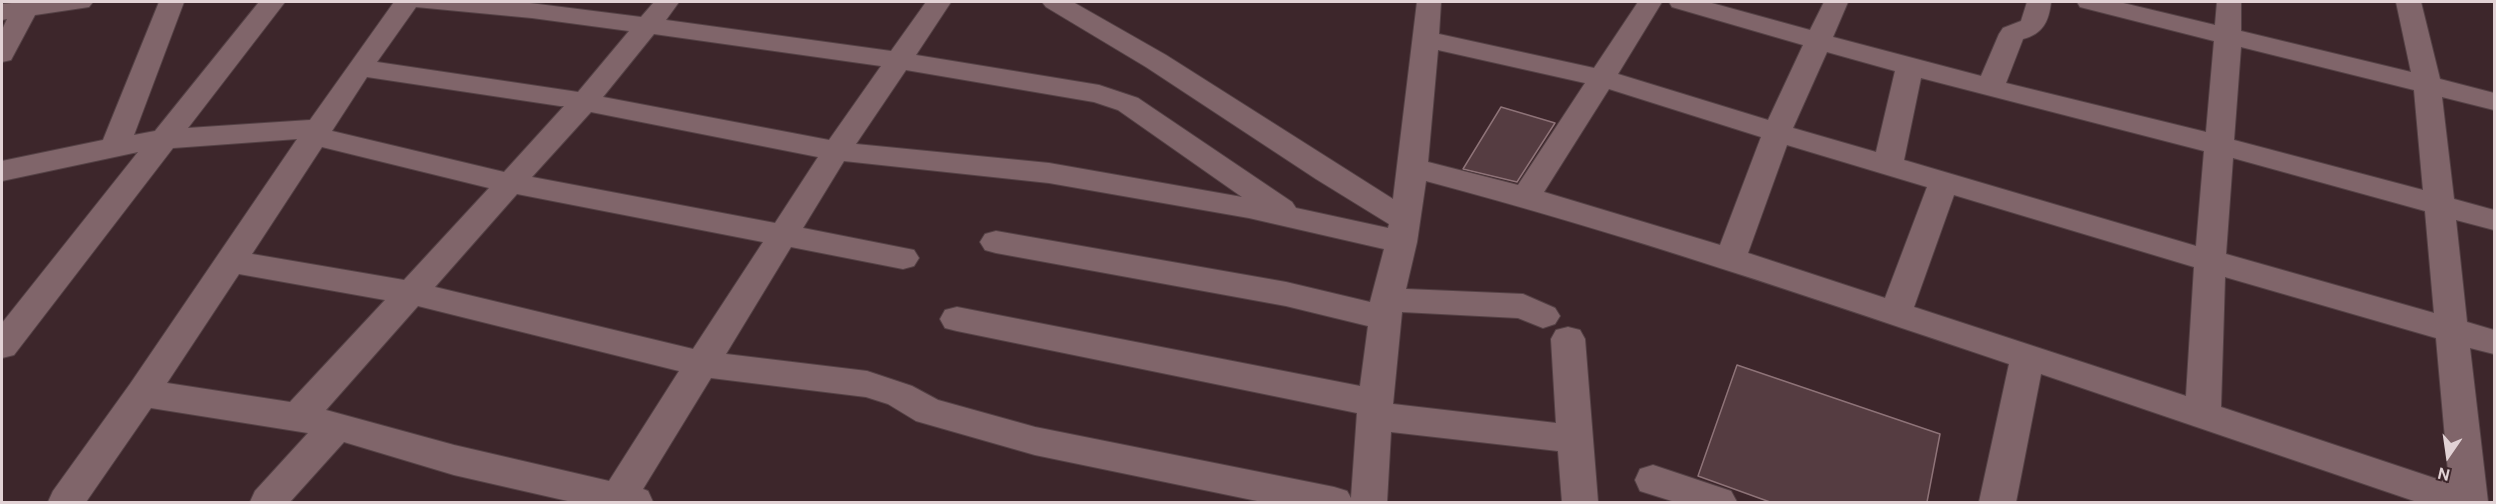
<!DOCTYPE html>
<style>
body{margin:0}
#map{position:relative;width:2496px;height:504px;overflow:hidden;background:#3d262b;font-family:"DM Sans",sans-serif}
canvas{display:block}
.frame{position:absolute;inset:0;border:3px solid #e2d2d5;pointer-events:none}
.north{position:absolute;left:2418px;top:426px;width:60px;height:60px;-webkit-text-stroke:4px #3d262b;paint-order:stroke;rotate:193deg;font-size:16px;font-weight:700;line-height:24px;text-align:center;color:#e2d2d5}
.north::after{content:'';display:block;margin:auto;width:21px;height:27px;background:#e2d2d5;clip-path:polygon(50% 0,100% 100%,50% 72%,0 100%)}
</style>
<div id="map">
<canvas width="2496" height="504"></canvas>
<div class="frame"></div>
<div class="north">N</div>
</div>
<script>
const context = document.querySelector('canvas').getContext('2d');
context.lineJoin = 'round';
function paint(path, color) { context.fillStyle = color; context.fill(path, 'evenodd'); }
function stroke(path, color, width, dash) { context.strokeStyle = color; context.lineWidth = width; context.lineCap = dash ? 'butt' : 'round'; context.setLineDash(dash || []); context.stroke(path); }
const building = new Path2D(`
 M1501,107L1555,123L1517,182L1463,169Z
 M1737,365L1940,434L1927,502H1770L1698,476Z`);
paint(building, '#553c41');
stroke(building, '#8e7378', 1.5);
const minor = new Path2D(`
 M21,2H93L89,7L35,15L11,60L2,62V30L7,19L2,20V4Z
 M159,2H184L134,135L155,131L259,2H285L188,128L310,120L394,2H522L641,17L654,2H679L666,20L891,51L926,2H951L916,55L1099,85L1138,98L1292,202L1296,208L1388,228L1389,224L1316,179L1146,67L1046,7L1042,2H1073L1166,55L1393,199L1417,2H1441L1439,34L1594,68L1638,2H1662L1618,74L1768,120L1803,45L1672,7L1669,2H1708L1810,30L1824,2H1848L1833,37L1981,76L1999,34L2003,28L2021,21L2027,2H2051C2049,21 2043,34 2023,39L2006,83L2206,132L2214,41L2080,7L2077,2H2119L2215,25L2217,2H2241V31L2411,72L2396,2H2421L2440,79L2494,93V110L2442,97L2454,199L2494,210V230L2456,220L2467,322L2494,330V354L2470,348L2488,502H2417L2041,374L2016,502H1979L2009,364C1816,299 1623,233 1426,181L1417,242L1406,289L1523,294L1555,308L1560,316L1555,324L1543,328L1518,318L1402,312L1393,404L1556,423L1551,339L1556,330L1568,327L1580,330L1585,339L1598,502H1562L1558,451L1391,432L1387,502H1262L1035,455L916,421L888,404L866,397L711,378L643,489L648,491L653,502H572L454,475L344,442L290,502H250L255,491L308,433L151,408L86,502H48L53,491L130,384L297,139L173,148L14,355L2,358V323L138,152L2,181V161L103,140ZM416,7L532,18L629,31L578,92L377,62ZM654,34L881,66L829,140L603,97ZM2241,47L2414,90L2423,190L2234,140ZM1438,50L1585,83L1518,185L1428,162ZM1827,52L1895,71L1876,152L1793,128ZM906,70L1094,102L1118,110L1242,197L1049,163L856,144ZM367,77L560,106H564L504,172L332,131ZM1921,78L2204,151L2196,246L1904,160ZM1609,89L1761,137L1720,245L1544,192ZM591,112L818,157L775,223L532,177ZM1787,145L1927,187L1885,298L1748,253ZM322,147L489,188L404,280L252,254ZM2233,158L2425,211L2434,313L2226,254ZM844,161L1049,183L1249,218L1384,249L1370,302L1286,282L996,231L985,234L980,242L985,250L996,253L1286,306L1368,326L1360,386L957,307L945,310L940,319L945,328L957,331L1357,413L1351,498L1347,491L1334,487L1035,427L938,400L912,386L867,371L726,354L791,247L903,269L914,266L919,258L914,250L803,228ZM517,194L763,242L693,349L435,287ZM1954,195L2194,267L2186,396L1914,307ZM239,274L385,300L290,402L167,383ZM2225,277L2436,338L2449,483L2221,407ZM418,306L679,371L609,481L454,445L326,410Z
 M1653,465L1731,491L1737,502H1675L1640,491L1635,480L1640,469Z`);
stroke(minor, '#554246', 2);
paint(minor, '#80656a');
</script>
